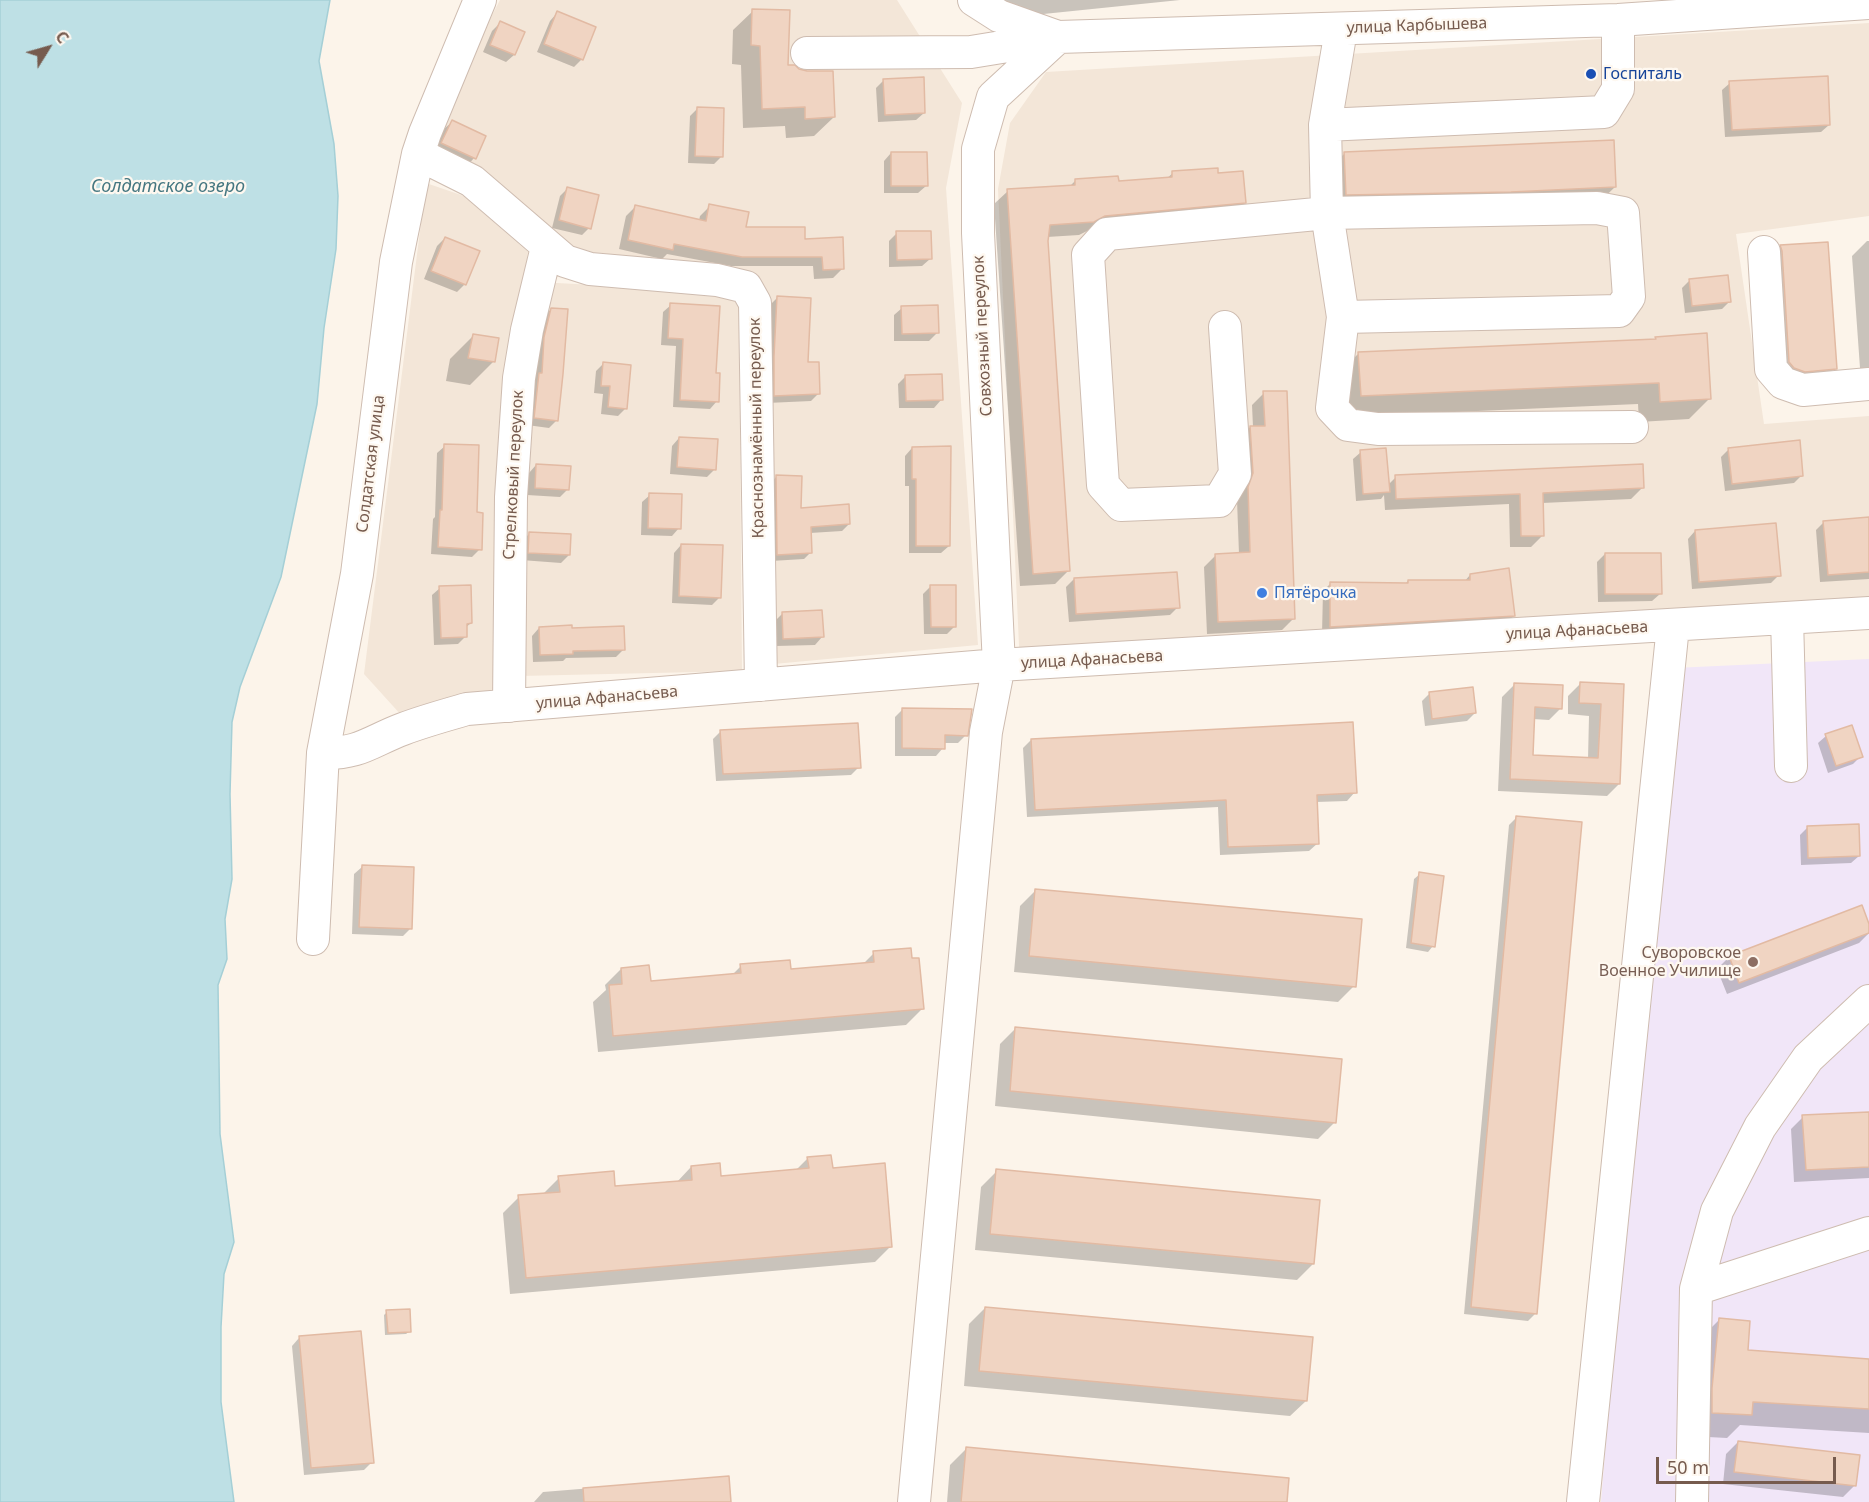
<!DOCTYPE html>
<meta charset="utf-8">
<style>
body{margin:0}
#map{position:relative;width:1869px;height:1502px;overflow:hidden;background:#fcf4ea;font-family:"Noto Sans",sans-serif}
canvas{display:block}
.north{position:absolute;left:18px;top:18px;width:60px;height:60px;-webkit-text-stroke:4px #fef8f0;paint-order:stroke;rotate:53deg;font-size:16px;font-weight:700;line-height:24px;text-align:center;color:#765b4e}
.north::after{content:'';display:block;margin:auto;width:21px;height:27px;background:#765b4e;clip-path:polygon(50% 0,100% 100%,50% 72%,0 100%)}
.scale{position:absolute;left:1656px;top:1457px;width:180px;height:27px;box-sizing:border-box;border:3px solid #765b4e;border-top:0;padding-left:8px;font-size:18px;line-height:21px;white-space:nowrap;color:#765b4e;-webkit-text-stroke:4px #fef8f0;paint-order:stroke}
</style>
<div id="map">
<canvas width="1869" height="1502"></canvas>
<div class="north">С</div>
<div class="scale">50 m</div>
</div>
<script>
const context = document.querySelector('canvas').getContext('2d');
context.lineJoin = 'round';
function paint(path, color) { context.fillStyle = color; context.fill(path, 'evenodd'); }
function stroke(path, color, width, dash) { context.strokeStyle = color; context.lineWidth = width; context.lineCap = dash ? 'butt' : 'round'; context.setLineDash(dash || []); context.stroke(path); }
function label(font, color, halo, rows, align = 'center') {
  context.font = font + ' "Noto Sans",sans-serif'; context.lineWidth = 4.5; context.setLineDash([]); context.textBaseline = 'middle'; context.strokeStyle = halo; context.fillStyle = color; for (const [text, x, y, turn = 0] of rows) {
    context.save(); context.translate(x, y); context.rotate((+turn || 0) * Math.PI / 180); context.textAlign = isNaN(turn) ? turn : align; if (halo) context.strokeText(text, 0, 0); context.fillText(text, 0, 0); context.restore();
  }
}
paint(new Path2D(`
 M500,0H897L962,103L946,188L978,645L763,665L757,290L569,251L424,146Z
 M1869,23V216L1736,234L1764,424L1869,416V617L1020,667L998,189L1010,123L1046,72Z
 M426,183L464,196L528,252L505,417L499,691L402,716L364,674Z
 M539,282L739,293L742,671L520,676V454Z`), '#f3e6d8');
paint(new Path2D(`
 M1869,659V1502H1601L1621,1256L1652,669Z`), '#f1e6f8');
const water = new Path2D(`
 M0,0H330L319,61L334,144L338,196L336,249L324,328L317,404L281,577L240,687L232,722L230,794L232,879L225,919L227,959L218,985L220,1134L234,1242L224,1274L221,1327V1402L234,1502H0Z`);
paint(water, '#bee0e5');
stroke(water, '#a5cfd6', 1.5);
paint(new Path2D(`
 M1003,0H1180L1024,16Z
 M753,11L787,67L834,117L814,136L786,138L785,126L743,128L741,65L732,64L733,30Z
 M557,13L582,59L574,67L537,52L550,21Z
 M500,23L523,33L514,55L506,62L483,52L492,31Z
 M884,80L924,113L916,120L878,122L876,88Z
 M1730,83L1829,125L1821,132L1725,137L1722,90Z
 M697,109L721,157L714,164L688,163L690,116Z
 M452,122L484,137L474,158L467,166L434,151L444,129Z
 M891,153L926,186L918,193H884V161Z
 M1345,153L1615,187L1591,210L1323,217L1321,177Z
 M1173,173L1217,175L1244,202L1231,216L1091,229L1079,235L1047,237L1069,570L1055,584L1020,586L994,204L1008,191L1069,187L1075,181L1118,183L1166,179Z
 M568,188L589,228L582,235L552,228L560,196Z
 M636,206L699,221L700,216L710,206L744,228L804,241L843,268L833,278L814,279L813,266H731L667,254L662,259L619,249L626,216Z
 M897,233L930,259L922,266L889,267V241Z
 M445,238L465,284L457,292L424,279L437,246Z
 M1867,241H1869V381L1861,382L1852,256Z
 M1781,247L1835,368L1819,384L1789,387L1765,262Z
 M1690,280L1729,302L1722,309L1685,313L1682,288Z
 M778,297L819,393L811,401L767,403L770,305Z
 M671,305L715,374L717,401L710,409L673,407L676,346L661,345L663,312Z
 M902,308L937,333L929,341H894V315Z
 M551,309L557,420L549,428L527,425L532,382L535,379L537,345L544,317Z
 M473,336L493,362L470,385L446,381L450,359Z
 M1656,338L1710,398L1689,419L1639,422L1638,404L1340,417L1338,374L1359,353L1654,340Z
 M603,364L626,408L618,416L601,414L603,394L594,393L596,371Z
 M906,376L941,400L934,408H899L898,384Z
 M1264,393L1294,618L1282,630L1207,634L1204,567L1216,555L1239,554L1237,500L1239,439L1250,427H1253L1252,405Z
 M679,438L715,469L707,477L670,474L672,446Z
 M445,446L480,549L472,557L431,554L433,519L435,517L437,453Z
 M912,448L949,546L941,553H909V486H905V456Z
 M1729,449L1802,475L1794,483L1725,491L1721,457Z
 M1361,452L1388,485L1396,477L1643,487L1631,499L1542,503L1543,535L1531,547H1510L1509,504L1385,510L1384,495L1381,499L1356,501L1353,459Z
 M536,465L568,489L560,497L527,495L529,473Z
 M776,477L799,510L849,524L842,531L810,533L811,552L804,559L771,561L770,484Z
 M650,495L679,528L672,536L641,535L642,502Z
 M1869,519V579L1820,582L1816,530L1824,522Z
 M1695,531L1779,575L1771,583L1692,589L1688,539Z
 M529,534L569,555L561,563L521,560L522,541Z
 M681,545L720,597L712,605L672,603L674,553Z
 M1605,554L1660,594L1652,601L1598,602L1597,562Z
 M1470,575L1514,616L1506,623L1322,634L1323,591L1330,584H1405L1408,581L1464,582Z
 M1074,579L1178,607L1170,615L1069,622L1066,587Z
 M931,586L955,626L947,634H924L923,594Z
 M440,588L471,623L465,628L466,636L458,644L434,645L432,595Z
 M783,613L822,637L815,645L776,646L775,621Z
 M539,628L624,649L616,657L566,658L563,661L533,662L532,636Z
 M1580,684L1623,686L1619,784L1607,796L1498,791L1502,697L1514,685L1561,708L1549,720L1533,719L1531,757L1588,759L1589,716L1568,714V696Z
 M1430,693L1475,713L1467,721L1425,726L1422,701Z
 M903,709L966,735L958,743H943V748L936,756H895V717Z
 M721,731L859,767L851,775L716,781L713,739Z
 M1826,736L1861,756L1853,764L1828,773L1818,743Z
 M1031,740L1355,792L1347,801L1316,802L1318,843L1309,851L1220,855L1218,807L1027,817L1023,748Z
 M1517,817L1536,1313L1528,1321L1464,1314L1509,825Z
 M1808,827L1859,856L1851,863L1801,865L1800,835Z
 M362,867L410,929L403,936L352,934L354,874Z
 M1420,874L1433,946L1428,952L1406,948L1414,879Z
 M1036,890L1354,986L1338,1002L1014,972L1020,906Z
 M1861,907L1869,928V933L1859,943L1727,994L1717,969L1729,957Z
 M874,953L922,1009L906,1025L598,1052L593,1002L606,990L605,985L621,969L649,983L731,976L741,966L789,971L863,964Z
 M1016,1028L1334,1123L1318,1139L995,1106L1000,1044Z
 M1869,1113V1178L1794,1182L1791,1129L1803,1117Z
 M808,1158L831,1170L891,1246L875,1262L510,1294L503,1213L519,1197L543,1194L559,1178L614,1188L676,1183L691,1167L720,1177L795,1171Z
 M997,1171L1313,1264L1297,1280L975,1250L981,1187Z
 M985,1308L1306,1401L1290,1416L964,1386L969,1324Z
 M387,1312L410,1331L406,1334L385,1335L384,1315Z
 M1719,1320L1746,1352L1869,1360V1433L1740,1425L1727,1438L1689,1436L1696,1343Z
 M299,1338L372,1462L364,1470L304,1475L292,1346Z
 M1738,1442L1855,1485L1843,1497L1723,1484L1726,1454Z
 M966,1449L1285,1502H947L950,1465Z
 M727,1477L730,1502H534L543,1492Z`), '#0003');
const building = new Path2D(`
 M752,9L790,10L788,65H795L799,69L807,71H833L835,117L805,119V107L762,109L760,46L751,45Z
 M557,11L596,27L583,60L544,44Z
 M500,21L525,32L515,55L490,45Z
 M1828,76L1830,125L1732,130L1729,81Z
 M924,77L925,113L885,115L883,79Z
 M697,107L724,108L723,157L695,156Z
 M452,120L486,136L476,159L441,143Z
 M1614,140L1616,187L1511,192L1346,195L1344,152Z
 M891,152H927L928,186H891Z
 M1218,168V173L1243,171L1246,203L1105,216L1094,222L1050,225L1048,241L1070,571L1033,574L1007,189L1075,185V179L1118,176L1119,181L1172,177V171Z
 M567,187L599,195L591,229L559,220Z
 M709,204L749,212L746,227H805V239L843,237L844,269L823,270L822,257H742L674,244L673,250L628,240L635,205L706,221Z
 M896,231H931L932,259L897,260Z
 M445,237L480,251L466,285L431,271Z
 M1828,242L1837,369L1805,372L1794,368L1789,362L1782,251L1780,245Z
 M1728,275L1731,302L1692,306L1689,279Z
 M777,296L811,298L808,362H819L820,394L774,396V356Z
 M670,303L720,306L716,373H720L719,402L680,400L683,339L668,338Z
 M938,305L939,333L902,334L901,306Z
 M551,308L568,309L563,374L558,421L534,418L539,373H542L544,337Z
 M1707,333L1711,399L1660,402L1659,383L1361,396L1358,352L1656,339L1655,337Z
 M473,334L499,338L495,362L468,358Z
 M603,362L631,365L627,409L608,407L610,386H601Z
 M942,374L943,400L906,401L905,375Z
 M1263,391H1287L1295,619L1218,622L1215,554L1250,552L1248,487L1253,473L1250,426H1265Z
 M679,437L718,439L716,470L677,467Z
 M1800,440L1803,476L1732,484L1728,448Z
 M444,444L479,445L477,512L483,513L482,550L438,547L440,510H442Z
 M951,446L950,546H916V479H912V447Z
 M1386,448L1390,492L1363,494L1360,450Z
 M536,464L571,466L569,490L535,488Z
 M1643,464L1644,488L1543,493L1544,536H1521L1520,494L1396,499L1395,475Z
 M776,475L802,476L801,508L849,504L850,524L811,527L812,553L777,555Z
 M649,493L682,494L681,529L648,528Z
 M1869,517V572L1828,575L1823,521Z
 M1776,523L1781,576L1699,582L1695,530Z
 M529,532L571,534L570,555L528,553Z
 M681,544L723,545L721,598L679,596Z
 M1605,553H1661L1662,594H1605Z
 M1509,568L1515,616L1330,627V582L1408,583V580H1470V574Z
 M1177,572L1180,608L1076,614L1074,578Z
 M471,585L472,623L467,624V637L441,638L439,586Z
 M930,585H956V627H931Z
 M822,610L824,637L783,639L782,612Z
 M572,625V628L624,626L625,650L573,651V654L540,655L539,627Z
 M1580,682L1624,684L1620,784L1510,779L1514,683L1563,685L1562,709L1535,707L1533,755L1598,758L1601,704L1579,703Z
 M1473,687L1476,713L1432,719L1429,692Z
 M902,708L972,709L968,736L945,735V749L902,748Z
 M1353,722L1357,793L1317,795L1319,844L1228,847L1226,800L1035,810L1031,739Z
 M858,723L861,768L723,774L720,730Z
 M1852,725L1863,757L1836,766L1825,734Z
 M1516,816L1582,822L1537,1314L1471,1307Z
 M1859,824L1860,856L1808,858L1807,826Z
 M362,865L414,867L412,929L359,927Z
 M1419,872L1444,876L1435,947L1411,943Z
 M1035,889L1362,919L1356,987L1029,956Z
 M1862,905L1869,924V933L1739,983L1729,956Z
 M911,948L912,958H919L924,1009L613,1036L609,985L622,984L621,968L649,965L651,981L741,973L740,964L790,960L791,969L874,962L873,951Z
 M1015,1027L1342,1059L1336,1123L1010,1091Z
 M1869,1112V1167L1806,1170L1802,1115Z
 M831,1155L833,1168L885,1163L892,1247L526,1278L518,1195L560,1192L558,1176L614,1171L615,1186L692,1180L691,1166L720,1163L721,1176L809,1168L807,1157Z
 M996,1169L1320,1200L1314,1264L990,1234Z
 M985,1307L1313,1337L1307,1401L979,1371Z
 M410,1309L411,1332L388,1333L386,1310Z
 M1719,1318L1750,1321L1748,1350L1869,1359V1409L1753,1402L1752,1415L1712,1413V1388Z
 M361,1331L374,1463L311,1468L299,1336Z
 M1738,1441L1860,1455L1856,1486L1734,1472Z
 M966,1447L1289,1478L1287,1502H961Z
 M729,1476L731,1502H584L583,1488Z`);
paint(building, '#f0d4c2');
stroke(building, '#e2baa3', 1.5);
const minor = new Path2D(`
 M974,0L999,16L1058,37L1618,20L1869,3
 M1618,20V89L1604,112L1325,125L1327,213L1343,317L1332,408L1348,425L1378,429L1632,427
 M807,53L971,52L1057,38
 M1325,125L1341,30
 M418,154L472,181L565,261L590,269L717,280L746,287L755,303L761,685
 M1764,252L1771,369L1783,383L1803,390L1869,384
 M1225,327L1235,474L1219,501L1121,505L1103,485L1088,255L1107,234L1327,213L1597,208L1623,213L1629,297L1619,311L1343,317
 M1787,618L1791,766
 M509,706L511,497L519,378L527,330L547,247
 M323,753C360,754 371,741 403,729C424,721 446,715 467,709L999,665L1869,613
 M313,939L323,753L357,574L396,262L418,154L425,133L480,0
 M1696,1289L1869,1233
 M914,1502L986,732L999,665L978,233V149L993,97L1058,37
 M1583,1502L1673,626
 M1692,1502L1696,1289L1717,1211L1760,1127L1808,1058L1869,1001`);
stroke(minor, '#cebcb0', 34);
stroke(minor, '#fff', 32);
for (const [x, y, r, color] of [
 [1591,74,6,"#1a4fb4"],
 [1262,593,6,"#3f7fe0"],
 [1753,962,6,"#8d6e63"]
]) { const dot = new Path2D(); dot.arc(x, y, r, 0, 2 * Math.PI); context.fillStyle = color; context.fill(dot); stroke(dot, '#fef8f0', 2); }
label('16px', '#765b4e', '#fef8f0', [
 ["улица Карбышева",1417,26,-2],
 ["Совхозный переулок",983,336,-93],
 ["Краснознамённый переулок",757,428,-91],
 ["Солдатская улица",371,464,-83],
 ["Стрелковый переулок",514,475,-87],
 ["улица Афанасьева",1577,631,-3],
 ["улица Афанасьева",1092,660,-3],
 ["улица Афанасьева",607,698,-5]
]);
label('16px', '#164399', '#fef8f0', [
 ["Госпиталь",1603,74]
], 'left');
label('16px', '#366cbe', '#fef8f0', [
 ["Пятёрочка",1274,593]
], 'left');
label('16px', '#785e54', '#fef8f0', [
 ["Суворовское",1741,953],
 ["Военное Училище",1741,971]
], 'right');
label('italic 18px', '#457781', '#fef8f0', [
 ["Солдатское озеро",168,187]
]);
</script>
